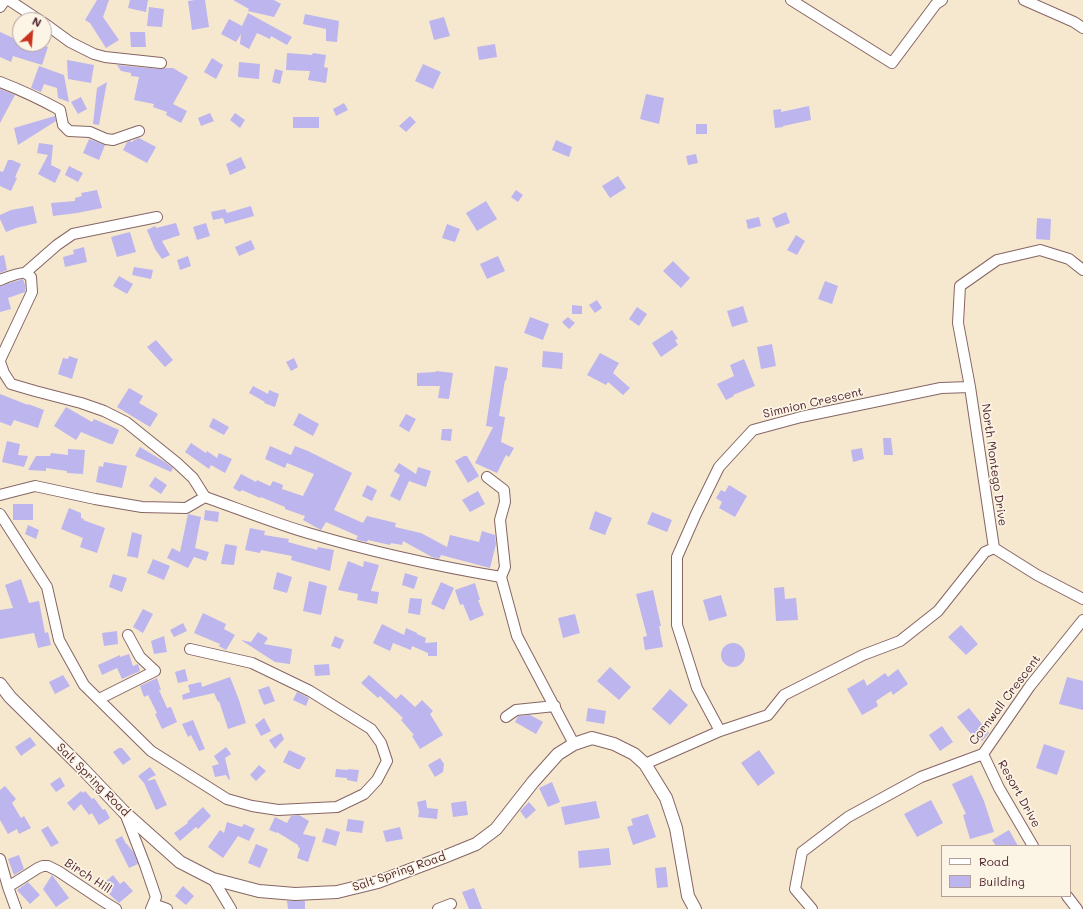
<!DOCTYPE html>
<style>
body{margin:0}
#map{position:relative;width:1083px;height:909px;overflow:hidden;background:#f6e8cf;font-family:Mali,sans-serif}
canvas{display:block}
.legend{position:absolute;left:941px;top:845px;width:130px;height:52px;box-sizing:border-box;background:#fcf5e5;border:1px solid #b59f9b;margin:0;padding:5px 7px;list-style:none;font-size:12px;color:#4a1f2b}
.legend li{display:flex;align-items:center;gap:8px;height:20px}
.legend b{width:20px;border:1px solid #b59f9b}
.north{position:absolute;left:12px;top:12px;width:40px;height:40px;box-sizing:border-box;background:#fcf5e5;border:1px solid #b59f9b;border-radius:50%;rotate:26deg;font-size:11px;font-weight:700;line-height:16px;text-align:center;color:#4a1f2b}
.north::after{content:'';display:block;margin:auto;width:14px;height:18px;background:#c8321e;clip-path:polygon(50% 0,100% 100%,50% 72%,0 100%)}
</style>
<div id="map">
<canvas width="1083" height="909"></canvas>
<ul class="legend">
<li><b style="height:5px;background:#fff"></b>Road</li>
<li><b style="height:11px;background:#bcb5ee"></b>Building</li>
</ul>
<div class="north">N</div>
</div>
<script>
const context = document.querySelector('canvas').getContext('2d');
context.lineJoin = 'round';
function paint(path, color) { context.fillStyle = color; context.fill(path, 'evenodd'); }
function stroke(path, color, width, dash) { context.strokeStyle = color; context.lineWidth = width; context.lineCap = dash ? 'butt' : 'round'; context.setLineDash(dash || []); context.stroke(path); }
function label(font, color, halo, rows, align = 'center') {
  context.font = font + ' Mali,sans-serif'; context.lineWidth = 3.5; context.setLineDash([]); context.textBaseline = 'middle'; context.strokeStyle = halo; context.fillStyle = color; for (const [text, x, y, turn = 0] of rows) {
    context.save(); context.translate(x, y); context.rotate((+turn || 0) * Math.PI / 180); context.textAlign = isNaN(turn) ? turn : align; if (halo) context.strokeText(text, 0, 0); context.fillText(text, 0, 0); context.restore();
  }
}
paint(new Path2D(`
 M97,0H109L103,17L119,40L106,48L90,23L85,20Z
 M130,0H148L146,12L128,8Z
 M195,0H205L209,27L192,30L188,1Z
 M233,0H274L281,4L274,17L248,11L249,9Z
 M149,7L164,9L162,27L147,26Z
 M248,13L292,37L287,45L271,36L270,39L257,33L249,49L240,44L241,34L236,42L221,34L229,19L242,26Z
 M305,14L339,21L337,42L326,41V29L303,24Z
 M444,17L450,36L434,40L429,21Z
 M0,32L20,41V44H39L48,47L42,65L13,56L11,62L0,57Z
 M130,32H145L146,47H131Z
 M495,44L497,57L479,60L477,47Z
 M287,53L312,55L313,53L326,55L324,67L328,68L326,83L308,80L310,71L286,70Z
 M212,58L223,65L216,79L204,72Z
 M67,60L94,65L91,83L68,79Z
 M239,62L260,64L259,79L238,77Z
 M423,64L441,72L433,89L415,81Z
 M117,65L160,69L165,68H173L188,77L173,104L187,111L181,123L166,115L167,112L153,107L154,104L134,100L139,77L131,76V73L121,71Z
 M39,66L64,75L69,102L58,98L57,88L44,84L41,92L31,88Z
 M275,69L283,71L280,84L272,82Z
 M107,82L99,125L93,124L97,88Z
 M0,89L15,95L0,123Z
 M646,94L664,98L659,124L640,119Z
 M81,97L87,109L78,114L71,102Z
 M344,103L348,110L336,116L333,109Z
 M809,106L811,120L783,126V127L775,128L773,110L781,109V112Z
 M210,113L214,121L201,126L198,118Z
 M235,113L245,120L240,128L230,120Z
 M55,116L56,121L18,145L14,128Z
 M410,116L416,122L406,132L399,126Z
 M293,117H319V128H293Z
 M696,124H707V134H696Z
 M139,138L156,147L147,163L123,150L127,142L130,141L132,142L134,140Z
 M89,139L105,145L99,160L83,153Z
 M556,140L572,147L569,157L552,150Z
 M39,143L53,145L51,165L61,170L55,183L38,174L48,155L37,153Z
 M696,154L698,163L688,165L686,156Z
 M241,157L246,168L230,175L226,164Z
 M8,160H12L21,164L15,177L17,178L11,191L0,186V171L3,172Z
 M69,166L83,173L78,182L65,175Z
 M618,176L626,188L610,198L602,186Z
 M97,190L102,208L77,213L53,216L51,203L75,201V198L82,196L81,193Z
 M516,190L523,195L518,202L511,197Z
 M486,201L497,219L477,231L466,213Z
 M33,206L37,223L16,228L6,232L0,219V215L11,210Z
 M251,206L254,216L225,224L223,218L213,220L211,212L225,209L227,213Z
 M786,212L790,223L776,228L772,218Z
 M759,217L761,226L748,229L746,220Z
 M1037,218L1051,219L1050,240L1036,239Z
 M176,223L180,235L162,241L170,255L162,259L155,249L147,230L155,226L156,228Z
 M206,223L210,236L197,240L193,227Z
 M447,224L460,229L455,242L442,238Z
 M130,232L136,252L117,257L111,237Z
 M796,235L805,241L797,255L787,250Z
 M251,240L255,249L239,256L235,247Z
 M84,247L87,262L65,267L63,257L74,254L73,250Z
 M4,255L7,270L0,273V256Z
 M188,256L191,266L180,270L177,260Z
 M498,256L505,271L487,279L480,264Z
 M673,261L690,278L681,288L663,271Z
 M134,267L153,270L151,279L132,275Z
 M119,276L133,284L127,294L113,286Z
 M23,279L25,285V292L8,298L11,309L0,312V286Z
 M825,281L838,286L832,304L818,299Z
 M597,300L602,308L595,313L589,305Z
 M572,305L582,306V314H572Z
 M743,306L748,322L732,327L727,311Z
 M637,307L647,314L639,326L629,319Z
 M530,317L549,324L543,340L524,333Z
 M568,317L575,323L569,329L562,322Z
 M672,330L678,339L675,340L678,345L661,357L652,343Z
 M156,340L173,360L165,367L147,347Z
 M772,344L776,366L761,369L757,347Z
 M543,351L563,353L562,369L542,367Z
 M600,353L619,363L613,373L630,388L623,395L608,382L606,385L587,375Z
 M69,356L78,359L72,379L58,374L63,358L68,359Z
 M294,358L298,367L291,371L286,362Z
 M744,359L755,386L733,395L734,396L726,400L717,384L734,376L730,365Z
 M495,366L508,368L506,381L505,380L499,416L505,417L501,442L514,448L509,457L506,455L497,473L475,463L493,427L486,426Z
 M436,371L453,373L449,399L438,398L440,386H417V373L435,372Z
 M253,386L268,394L269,390L279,394L275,407L264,403L265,402L249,393Z
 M129,388L143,396L139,403L158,414L150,427L117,407Z
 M0,394L28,405V404L44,410L38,428L14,420L11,426L0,422Z
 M66,407L92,422L94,419L119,430L113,444H110L81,432L76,440L54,426Z
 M299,413L319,424L313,436L293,425Z
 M406,414L416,419L409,432L399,426Z
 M213,418L229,427L224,435L209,427Z
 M442,429H452L451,441L441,440Z
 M883,438H891L893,455H884Z
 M7,441L20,444L18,455L28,456L24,467L2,462Z
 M191,443L206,453L207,451L217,458L219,453L232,459L225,473L211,465L209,469L185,452Z
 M270,446L291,455L295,446L308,451L352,473L334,510L363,523L367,516L396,523L395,527L421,533L447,547L450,535L479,542L482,531L495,535L496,544L490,568L441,555L439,559L432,557L403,541L402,545L391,543L390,545L368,540L367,542L358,540L356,539L358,536L326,522L321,530L303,520L305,516L285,509V507L261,497L260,498L242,490L240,492L233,488L241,474L256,482L257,480L270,486L273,481L283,485L282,489L303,496L314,474L287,463L285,468L265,459Z
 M140,447L165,462L173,468L171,472L135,456Z
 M862,448L864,459L853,462L851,450Z
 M68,449L85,450L83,474L67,473V471L46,468V471L28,470L36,456H50L51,453L68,455Z
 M464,456H467L479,476L468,483L455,461Z
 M104,462L127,466L122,488L96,482L99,466L103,467Z
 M399,463L416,474L418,467L431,471L426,487L409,481L400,501L390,496L400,475L394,471Z
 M155,477L167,485L161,494L149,486Z
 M367,485L377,490L372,501L362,496Z
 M729,485L747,496L735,517L719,508L722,502L716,498L721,490L725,492Z
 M478,491L485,504L470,512L462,500Z
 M13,504H33V520H13Z
 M69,508L81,513V518L84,519L83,520L105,528L97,553L80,547L83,538L61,529Z
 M205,510L219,512L218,522L204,520Z
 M595,511L612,518L605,535L589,529Z
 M652,512L672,520L667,532L647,524Z
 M188,514L201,517L195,548L209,552L206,561L194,557L188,568L167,558L172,548L180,552Z
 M28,525L39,530L36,539L25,534Z
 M250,528L265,531L264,535L289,539L288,542L317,550L318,547L334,550L330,571L291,560L292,556L261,550L260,553L245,550Z
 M132,532L142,535L138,558L127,556Z
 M225,544L237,546L234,565L221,564Z
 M153,559L170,566L164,580L147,573Z
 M348,561L363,567L364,561L379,565L371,591L379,592L377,604L357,600L358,594L338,590Z
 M277,572L292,577L287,593L273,589Z
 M405,573L418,577L414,589L402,585Z
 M113,574L127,578L122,592L109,587Z
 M21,579L29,603L39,601L45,633L48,632L51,645L38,648L34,633L0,639V610L13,608L5,585Z
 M309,581L327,586L321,615L303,611Z
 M441,582L454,588L444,610L431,604Z
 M475,583L480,600H478L484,615L470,621L463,604L460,605L455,590Z
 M784,587L785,599L796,598L798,620L776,621L774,588Z
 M653,590L661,626H659L663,647L645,650L643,637L647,636L636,594Z
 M721,595L727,616L709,621L703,600Z
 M410,598L422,599L420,615L408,613Z
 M143,609L153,614L143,633L133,627Z
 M203,613L226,624L224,629L235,635L226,650L219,646L220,644L194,633Z
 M575,614L580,633L563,638L558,618Z
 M183,623L187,631L174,637L170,630Z
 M382,624L404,635L406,628L417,633V634L426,638L425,643L437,642V656H428V653L412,646L411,650L393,643L390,651L373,643Z
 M961,625L978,644L966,655L948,637Z
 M117,631L118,644L104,646L102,633Z
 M258,632L268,638L264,644L292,649L290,664L275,662L241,640L251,642Z
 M164,636L167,652L154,654L151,641Z
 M335,636L344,640L340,649L331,646Z
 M721 655a12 12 0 1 1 24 0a12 12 0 1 1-24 0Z
 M129,654L133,666L138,664L140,671L122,679L117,668L102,675L98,665L120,655V657Z
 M329,664L330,675L315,676L314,665Z
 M610,667L631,687L619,700L597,681Z
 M185,669L188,681L178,683L175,672Z
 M898,669L908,684L893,695L891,691L876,701L878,706L862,715L847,689L864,679L867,686L885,673L888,677Z
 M63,675L70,686L55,694L49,682Z
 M369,675L396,699L401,694L415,707L422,700L433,711L430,714L443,735L420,749L412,736L414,735L401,720L403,718L380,696L378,698L361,683Z
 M230,677L239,700L246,723L228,729L219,701L218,702L214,693L183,700L182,695L190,692L188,685L201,682L202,687Z
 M1067,677L1083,681V710L1059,704Z
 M157,678L161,690H159L167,708L171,707L177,722L162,729L155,714L157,713L148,695L144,697L140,686Z
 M269,686L275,701L264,705L258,690Z
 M670,689L688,705L670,725L652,709Z
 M297,692L309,698L306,706L293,700Z
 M588,708L606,711L604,724L586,721Z
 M969,708L989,733L982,741L973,733L971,734L957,717Z
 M530,715L543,722L536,734L515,722L518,716Z
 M264,718L271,731L261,736L255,725Z
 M193,720L205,749L199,751L191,735L188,737L182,724Z
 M942,726L953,742L940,751L929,735Z
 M281,733L284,739L275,749L269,740Z
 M30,737L36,745L21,756L15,747Z
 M1044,744L1065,751L1057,775L1036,768Z
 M226,747L231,754L225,758L230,779L229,780L226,775L215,777L212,766L219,764L214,756Z
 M119,748H122L131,759L123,765L113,752Z
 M289,750L306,758L300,769H297L283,762Z
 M759,750L775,773L758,786L741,763Z
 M440,758L444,764L443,772L435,777L428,765Z
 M259,765L266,771L256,781L250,775Z
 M150,767L156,775L150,778L147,781L155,779L167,805L156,810L144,783L138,776Z
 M336,769L348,770V769L359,770L357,782L347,780V778L335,777Z
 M972,775L984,801L994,832L970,839L963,815L966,814L952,784Z
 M60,777L65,786L56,792L50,784Z
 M552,782L560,802L548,807L539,788Z
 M5,786L16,799L12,803L21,818L24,816L31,828L19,834L17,829L8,834L0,820V790Z
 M81,791L83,793L85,791L92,799L94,798L103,810L105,809L110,818L99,825L92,813L89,815L81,804L74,811L67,803Z
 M426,800L427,808L438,809L437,819L418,817L419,812L417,802Z
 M931,800L943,823L917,837L904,814Z
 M466,801L468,815L453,817L451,803Z
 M596,801L600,818L565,825L561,807Z
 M529,802L536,810L526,819L520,811Z
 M203,807L211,816L198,829L196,827L180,841L174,833L188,823L187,822Z
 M648,814L656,837L633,845L627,827L633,825L631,819Z
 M299,815L309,821L303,834L316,837L308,862L297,858L300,848L298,847V845L277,832V833L269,830L275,817L287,823L291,816Z
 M348,819L364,821L362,833L346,831Z
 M227,822L242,827L244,824L255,829L249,841L238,836L223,858L208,847L220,830L224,833Z
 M48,826L59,843L51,847L41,830Z
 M400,827L403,839L386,842L383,831Z
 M326,828L340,832L336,846L322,842Z
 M1009,830L1018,846H996L992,840Z
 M122,836L126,844H127L134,853L138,864L129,868L115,840Z
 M256,844L268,849L260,868L248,863Z
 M609,848L611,865L579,868L578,851Z
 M19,855L24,869L14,875L8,859Z
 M666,867L668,887L657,888L655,868Z
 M52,875L69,898L56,907L43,889Z
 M113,875L120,884L124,881L133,891L119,903L109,894L112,891L105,882Z
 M28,882L40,895L30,904L17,890Z
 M183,886L194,896L186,905L175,896Z
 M474,888L482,909H469L462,892Z
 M287,901H305V909H288Z`), '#bcb5ee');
const minor = new Path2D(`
 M9,0L39,20
 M791,0L892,63L936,4L942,0
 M1024,0L1074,22L1083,28
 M0,7L5,0
 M44,23L70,42L94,54L105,57L161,63
 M0,82C21,90 40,99 60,110L63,125L69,131L90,132L106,139L113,140L139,131
 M25,273L57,245L73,234L157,217
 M0,280C5,278 20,272 25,273C26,273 29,276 31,277L32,292L0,360
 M0,362L4,373L11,384L35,391L81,403L104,411L126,422L177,463L193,478L205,497
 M487,477L504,490L505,502L500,520L505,567L501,577
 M0,495L35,486L95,499L142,507L186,508L205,497C239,509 274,523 308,533C372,552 436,566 501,577L517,636L574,744
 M0,514L47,587L59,640L84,685L151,751L227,799L252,806L278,810L337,807L364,794L377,780L387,761L381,743L371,729L310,691L252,663L190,649
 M994,548L970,387L958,323L960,286L997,260L1040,250L1069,259L1083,270
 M994,548L1037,575L1083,599
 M99,699L155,671L140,657L128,635
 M506,717L516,710L555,706
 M720,731L697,688L677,625V557L696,514L719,467L753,430L801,417L941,388L970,387
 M983,754L999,788L1033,846
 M645,764L720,731L768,715L784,695L863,655L900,641L938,611L985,552L994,548
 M125,813L145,865L156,897L151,909
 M0,859L8,887L38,868L43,866H48L58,871L103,901L116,909
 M213,879L231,909
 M8,887L16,909
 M1067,896L1077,909
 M153,904L167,909
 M438,909L451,904
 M812,909L795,889L802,852L848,817L921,777L983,754L1030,686L1083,620`);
const tertiary = new Path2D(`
 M0,684L10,697L81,767L124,812L180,862L213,879L259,891L295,894L337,892L378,882L444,857L476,844L496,829L533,782L558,754L574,744L592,738L614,744L634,754L645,764L666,798L676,828L688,896L695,909`);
stroke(minor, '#866564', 12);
stroke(tertiary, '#866564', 14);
stroke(minor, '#fff', 10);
stroke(tertiary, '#fff', 12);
label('12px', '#4a1f2b', '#fcf5e5', [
 ["Simnion Crescent",813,403,-13],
 ["North Montego Drive",994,465,82],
 ["Cornwall Crescent",1005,700,-53],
 ["Salt Spring Road",93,780,45],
 ["Resort Drive",1019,794,61],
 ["Salt Spring Road",399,872,-19],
 ["Birch Hill",88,876,33]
]);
</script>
